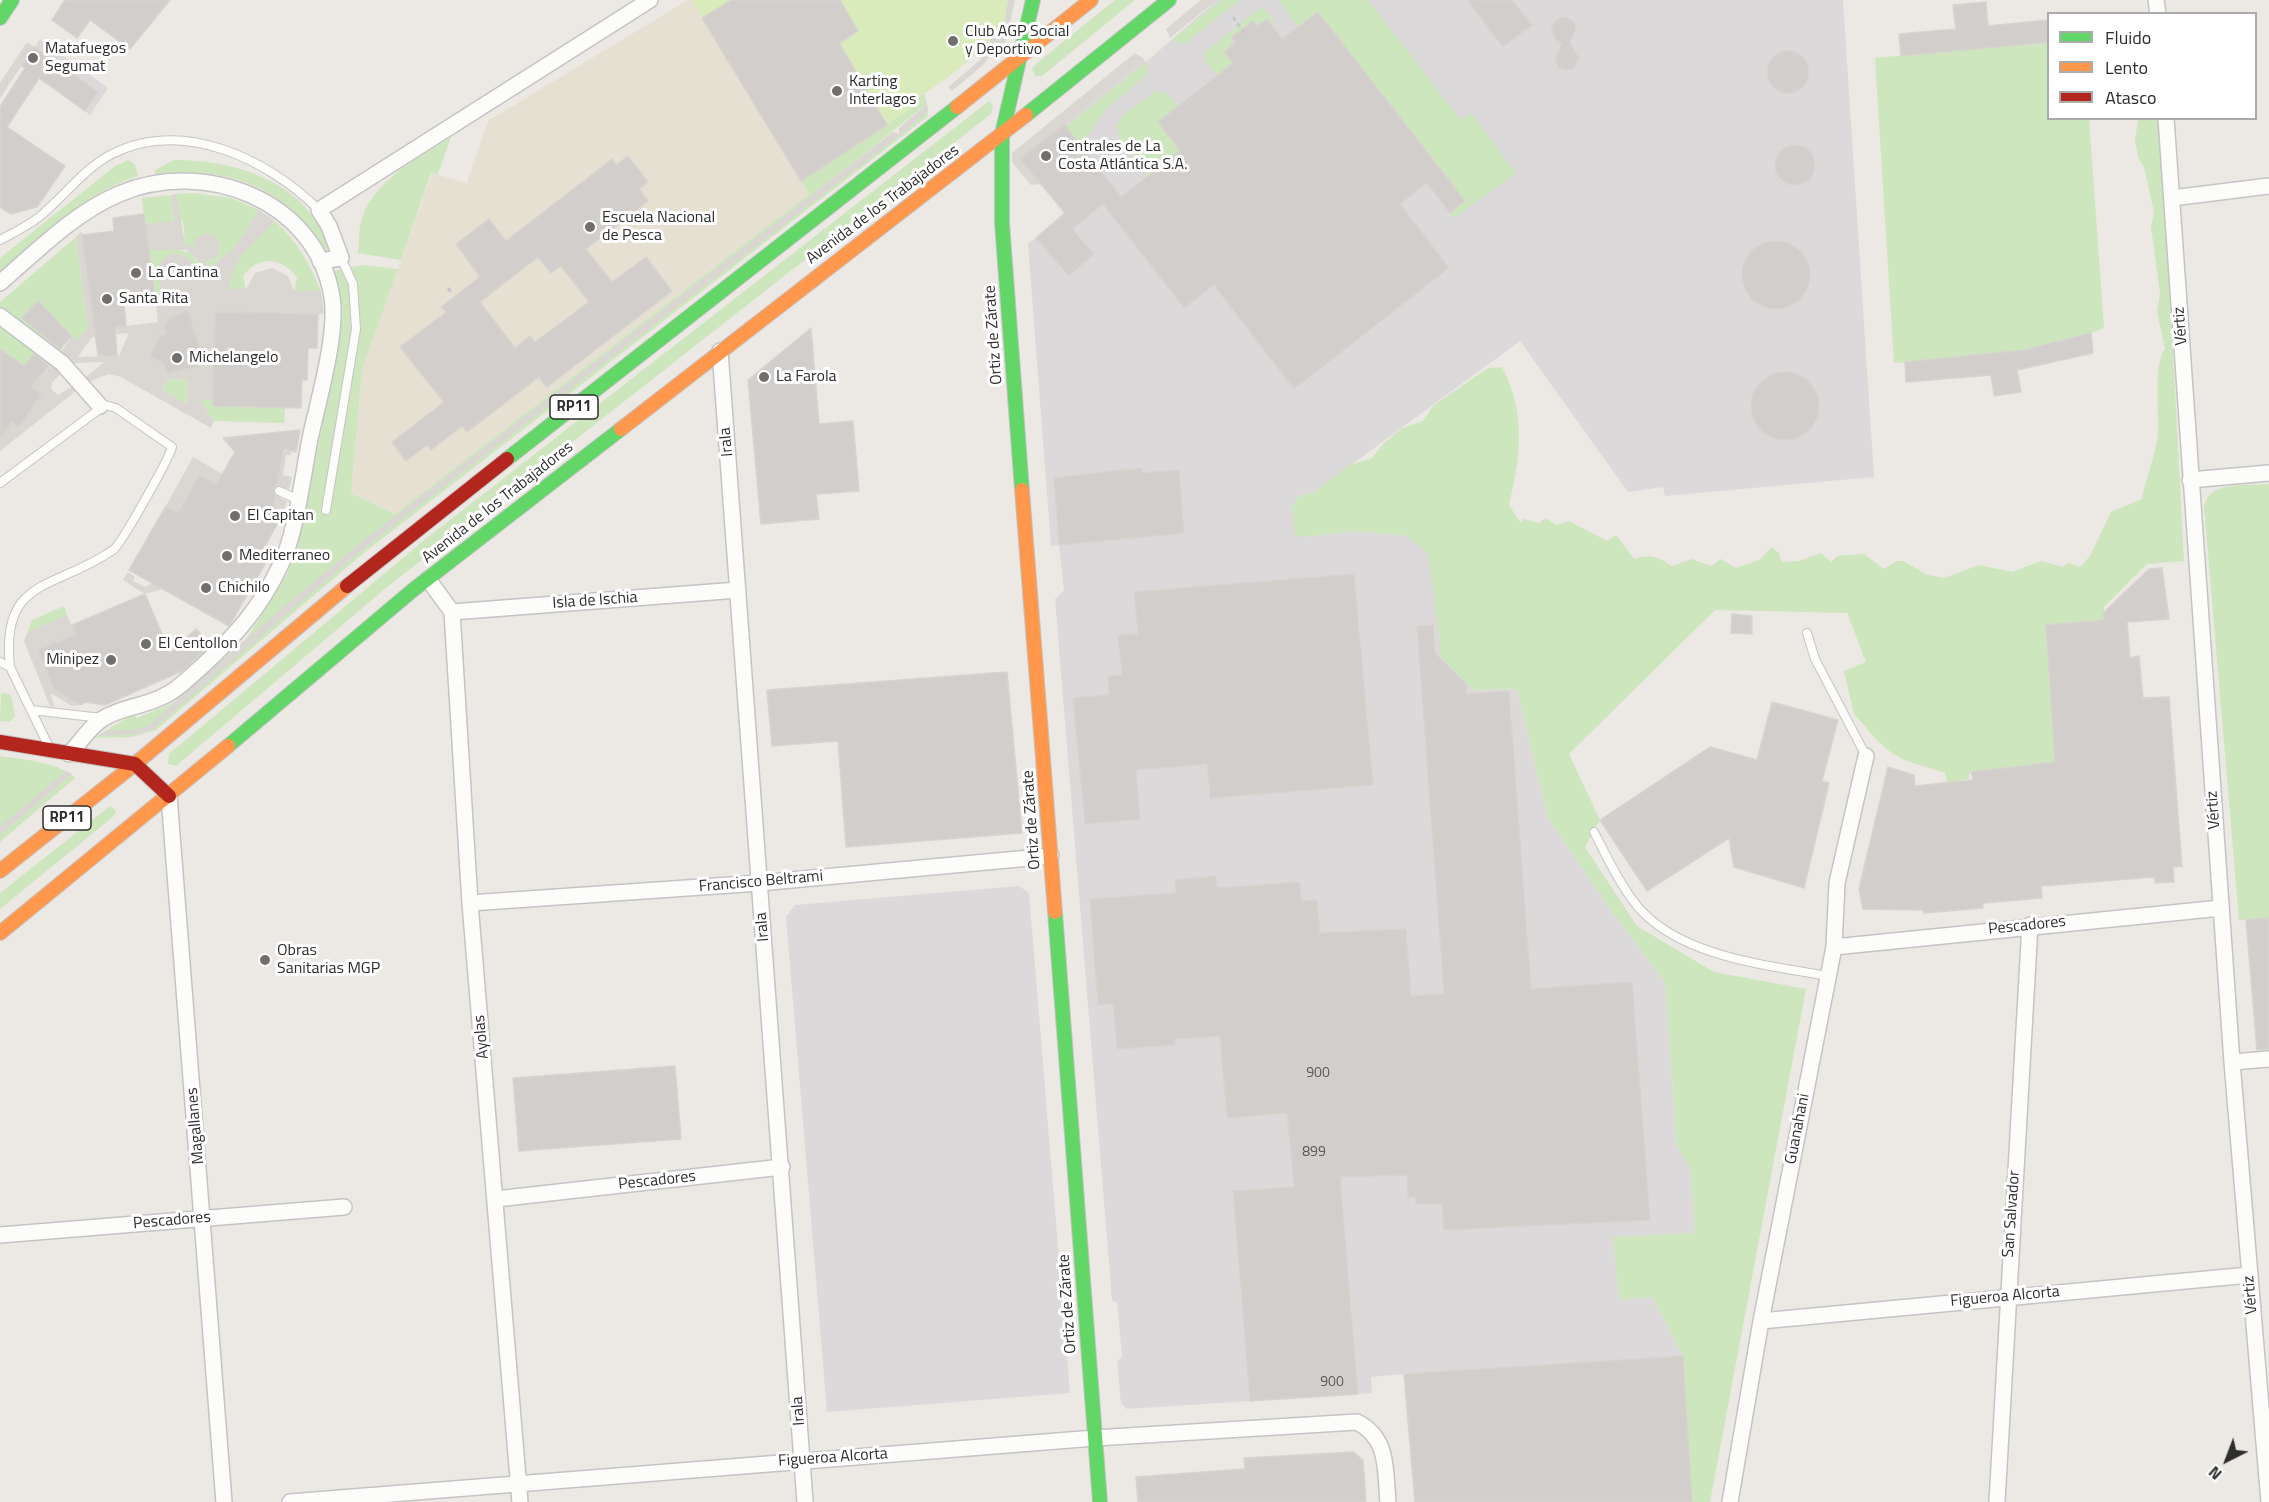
<!DOCTYPE html>
<meta charset="utf-8">
<style>
body{margin:0}
#map{position:relative;width:2269px;height:1502px;overflow:hidden;background:#ece8e4;font-family:"Titillium Web",sans-serif}
canvas{display:block}
.legend{position:absolute;left:2047px;top:12px;width:210px;height:108px;box-sizing:border-box;background:#fff;border:2px solid #ababab;margin:0;padding:8px 10px;list-style:none;font-size:18px;color:#2e2e2e}
.legend li{display:flex;align-items:center;gap:12px;height:30px}
.legend b{width:30px;border:2px solid #ababab}
.north{position:absolute;left:2197px;top:1430px;width:60px;height:60px;-webkit-text-stroke:4px #fff;paint-order:stroke;rotate:222deg;font-size:16px;font-weight:700;line-height:24px;text-align:center;color:#2e2e2e}
.north::after{content:'';display:block;margin:auto;width:21px;height:27px;background:#2e2e2e;clip-path:polygon(50% 0,100% 100%,50% 72%,0 100%)}
</style>
<div id="map">
<canvas width="2269" height="1502"></canvas>
<ul class="legend">
<li><b style="height:8px;background:#63d668"></b>Fluido</li>
<li><b style="height:8px;background:#ff974d"></b>Lento</li>
<li><b style="height:8px;background:#b3261e"></b>Atasco</li>
</ul>
<div class="north">N</div>
</div>
<script>
const context = document.querySelector('canvas').getContext('2d');
context.lineJoin = 'round';
function paint(path, color) { context.fillStyle = color; context.fill(path, 'evenodd'); }
function stroke(path, color, width, dash) { context.strokeStyle = color; context.lineWidth = width; context.lineCap = dash ? 'butt' : 'round'; context.setLineDash(dash || []); context.stroke(path); }
function label(font, color, halo, rows, align = 'center') {
  context.font = font + ' "Titillium Web",sans-serif'; context.lineWidth = 6; context.setLineDash([]); context.textBaseline = 'middle'; context.strokeStyle = halo; context.fillStyle = color; for (const [text, x, y, turn = 0] of rows) {
    context.save(); context.translate(x, y); context.rotate((+turn || 0) * Math.PI / 180); context.textAlign = isNaN(turn) ? turn : align; if (halo) context.strokeText(text, 0, 0); context.fillText(text, 0, 0); context.restore();
  }
}
paint(new Path2D(`
 M1217,0H1843L1874,477L1665,496L1663,487L1628,492L1520,341L1313,493L1300,495L1292,506L1295,524L1305,537L1355,531L1407,536L1431,552L1473,690L1517,689L1548,818L1614,915L1665,982L1677,1147L1691,1168L1695,1233L1613,1237L1619,1300L1652,1297L1683,1356L1692,1502L1404,1374L1371,1377L1372,1393L1127,1409L1121,1403L1117,1362L1122,1356L1117,1303L1112,1300L1055,599L1064,590L1059,545L1051,546L1028,244L1065,213L1020,159L1143,59L1146,62Z
 M40,39L108,88L90,115L22,66Z
 M1019,886L1029,893L1070,1393L827,1412L786,917L795,905Z`), '#dcd9db');
paint(new Path2D(`
 M688,0H692L809,194L395,514L351,493L362,370L432,173L467,183L488,121Z`), '#e6e0d3');
paint(new Path2D(`
 M1115,0H1135L1042,76H1035L1032,69L1037,63Z
 M1221,0H1240L1187,42L1179,44L1172,40Z
 M1278,0H1368L1461,120L1471,113L1516,173L1454,218L1450,213L1465,201L1318,12L1298,27Z
 M1260,8L1265,9L1274,22L1271,25L1266,19L1225,52L1233,63L1217,76L1206,61L1204,53Z
 M2048,42V118L2089,119L2104,328C2038,356 1964,358 1894,363L1875,58Z
 M1146,62L1148,74L1107,108L1081,145L1066,126Z
 M1156,91L1168,94L1178,106L1158,122L1180,151L1148,176L1121,141L1116,126L1124,114Z
 M924,93L927,104L811,196L899,136L928,112L927,117L365,552L156,730L132,737L95,738L132,714L137,718L173,703L248,637L287,574L298,546L341,331L340,295L334,271L363,265L398,269L362,370L351,493L395,514L809,194L801,181L908,110L906,105Z
 M989,101L993,106L991,114L386,588L176,766L168,764L169,754L428,537Z
 M2138,119H2158L2165,198L2184,561L2147,564L2104,607V624L2101,621L2046,626L2055,763L1969,774V779L1947,783L1945,773L1904,760L1889,751L1875,738L1854,714L1844,671L1866,662L1847,613L1715,610L1569,754L1600,820L1585,847L1637,926L1714,972L1806,989L1710,1502H1692L1683,1356L1652,1297L1619,1300L1613,1237L1695,1233L1691,1169L1677,1147L1665,982L1614,915L1548,818L1517,689L1473,690L1441,657L1434,591L1427,552L1407,536L1355,531L1305,537L1295,534L1292,506L1300,495L1313,493L1349,465L1371,459L1383,444L1402,428L1423,421L1434,405L1488,368L1502,367C1526,413 1521,455 1509,505L1520,522L1524,519L1539,523L1546,518L1557,525L1569,521L1607,541L1616,535L1634,559C1649,553 1659,557 1672,566L1692,559L1711,566L1721,559L1736,568L1761,559L1771,547L1778,552L1782,562L1799,561L1821,553L1831,562L1837,556L1864,554L1884,569L1897,561H1903L1928,575L1944,578L1979,565L2012,572L2041,561L2063,567L2069,563L2080,567L2090,556L2111,512L2142,499C2145,479 2158,450 2158,431C2159,411 2153,364 2165,349L2157,312L2160,293L2151,227L2154,212L2144,167L2138,157L2135,141Z
 M451,137L438,174L431,173L401,260L358,253C359,244 359,234 360,226C369,182 417,159 451,137Z
 M128,160L135,164L138,176C84,193 42,237 0,273V258L115,166Z
 M174,160C239,160 312,184 330,253L326,254C289,187 229,166 155,174V170Z
 M193,193L231,198L259,210L233,250L207,269L204,260L213,259L220,249L219,241L200,236L193,248L185,244L183,221H179L176,194Z
 M171,195L174,222L145,224L142,198Z
 M275,221C297,241 310,264 321,291H294L297,278C284,258 257,254 243,277L246,289H229C230,260 255,239 275,221Z
 M76,237L88,328L77,340L63,328L52,339L64,349L59,356L0,311V302Z
 M173,248L193,254L202,272L196,273C190,257 180,249 164,258L157,278L163,289L171,293L156,303L149,250Z
 M0,327L12,331L54,362L50,366L34,354L27,362L42,375L40,377L0,349Z
 M169,378L188,380L187,404L162,390Z
 M199,400H213L214,406L285,408L284,423L214,421Z
 M2269,484V918L2239,920L2204,506C2209,480 2248,486 2269,484Z
 M64,606L67,615L27,633L32,620Z
 M1,693L9,694L12,699L15,716L10,722L0,721Z
 M0,756C20,759 63,763 75,778L0,842Z
 M110,806L116,811L114,816L0,909V893Z`), '#cee6be');
paint(new Path2D(`
 M692,0H1008L1003,28L989,39L991,42L946,79L906,105L909,110L801,181Z`), '#d9eabb');
paint(new Path2D(`
 M1008,0H1015L1003,53L997,48L983,65L952,91L948,87L979,61L992,44L989,39L1003,28Z
 M1201,0H1217L1170,38L1166,29Z
 M27,42L34,47L0,98V83Z
 M1135,53L1144,59L1021,159L1041,184L1031,185L1012,162V153Z
 M927,104L928,112L899,136L363,549L152,730L139,734L98,736L105,731L138,729L149,725L248,637L359,544L893,132L899,134V128Z
 M176,194L185,244L193,247L196,238L208,233L216,237L220,245L217,257L205,261L207,269L233,250L259,210L275,221L241,256L232,273L229,289H246L255,273L272,268L288,276L294,291H321L323,304L324,314L215,312L213,400H199L214,421L211,428L121,377L109,374L87,382L85,378L104,362L72,363L70,365L59,356L72,336L77,340L88,328L76,237L82,231L95,330L158,322L156,303L170,293L161,287L156,275L158,266L166,256L175,254L185,256L192,262L196,273L202,272L195,257L186,250H149L145,224L174,221L171,195ZM187,311L192,367L168,374L164,363L150,356L158,337L167,334L164,325L170,317ZM129,333L119,356L78,357L92,337ZM169,378L188,380L187,404L162,390Z
 M54,362L62,372L52,383L51,389L58,395L73,386L77,390L0,451V433L9,420L20,426L42,395L29,385L36,374L41,377Z
 M287,450L291,451V455H286L283,475L292,477L289,489L282,488L280,498L287,501L279,521L199,475L181,508L202,520L162,589L145,594L123,580L128,572L135,577L133,581L145,587L156,582L181,536L156,522L160,516L167,520L172,510L166,506L193,457L274,503L284,452Z
 M67,615L76,635L39,650L55,690L80,705L72,706L50,693L55,707L50,706L24,641L27,633Z
 M66,771L72,774L0,835V826Z`), '#dad6d2');
const building = new Path2D(`
 M65,0H170L130,49L90,20L77,38L52,20Z
 M732,0H840L858,31L839,43L887,125L801,181L702,18Z
 M1467,0H1512L1532,25L1503,47Z
 M1986,2L1988,26L2049,20V42L1901,56L1899,34L1956,29L1953,5Z
 M1318,12L1465,201L1450,213L1427,183L1400,204L1449,268L1294,389L1214,285L1184,308L1103,204L1072,229L1094,254L1069,276L1036,238L1065,213L1020,159L1064,124L1121,197L1180,151L1158,122L1233,63L1224,52L1235,43L1231,37L1253,21L1257,26L1267,19L1282,39Z
 M1565,17L1573,21L1576,27L1570,43L1578,57L1574,68L1566,70L1559,68L1555,61L1562,44L1554,37L1551,27L1557,19Z
 M34,47L98,92L85,111L39,78L7,127L65,166L37,207L11,214L0,207V107L25,68L22,66Z
 M1767 72a21 21 0 1 1 42 0a21 21 0 1 1-42 0Z
 M1775 165a20 20 0 1 1 40 0a20 20 0 1 1-40 0Z
 M628,156L648,182L639,189L648,201L586,249L612,282L646,257L672,291L547,387L539,377L467,432L462,426L431,450L427,445L406,461L392,442L444,402L400,347L446,312L441,307L480,277L456,244L489,219L506,241L612,159L616,165ZM538,257L551,273L561,266L589,302L535,342L530,336L515,348L480,302Z
 M144,214L156,303L124,305L126,326L115,327L117,356H98L82,235L114,231L113,218Z
 M1742 275a34 34 0 1 1 68 0a34 34 0 1 1-68 0Z
 M38,301L72,336L60,349L22,318Z
 M188,311L205,364L167,374L164,363L150,356L159,336L167,334L164,325L170,317Z
 M215,312L318,314L317,348H308L307,380H302L301,408L213,406Z
 M811,328L819,424L853,421L859,491L816,494L819,519L761,524L748,380Z
 M2091,333L2093,353L2017,370L2021,392L1994,396L1991,375L1906,382L1905,362L2024,350Z
 M0,349L24,366L34,354L49,366L31,387L42,394L19,427L12,422L0,439Z
 M1751 406a34 34 0 1 1 68 0a34 34 0 1 1-68 0Z
 M300,430L296,452L284,449L277,485L273,489L275,496L271,516L279,521L261,553L269,557L229,626L129,570L166,506L178,513L199,475L216,485L235,452L223,438Z
 M1142,468L1143,473L1179,470L1184,533L1059,545L1054,478Z
 M2162,568L2169,619L2127,622L2130,658L2139,656L2143,698L2169,697L2182,866L2173,867L2174,882L2155,883L2154,877L2041,886L2042,898L1983,903V908L1924,913L1923,910L1863,909L1859,889L1888,767L1914,775L1915,786L1973,780L1971,772L2055,762L2046,625L2104,620L2103,613L2149,569Z
 M1354,574L1373,785L1210,798L1207,764L1136,770L1140,819L1085,824L1073,698L1109,695L1108,676L1122,675L1118,635L1138,634L1134,592Z
 M145,594L170,653L196,629L210,645L182,671L105,705L85,702L80,705L55,690L38,650L76,635L72,625Z
 M1732,614L1752,616V634L1731,633Z
 M1433,625L1435,653L1466,684V694L1509,691L1531,989L1632,982L1650,1220L1444,1230L1442,1204H1416L1415,1196L1408,1197L1407,1175L1340,1177L1358,1394L1250,1401L1233,1191L1294,1187L1287,1113L1227,1118L1220,1036L1175,1039V1045L1117,1049L1113,1003L1098,1005L1090,899L1176,893L1175,880L1216,876L1217,888L1300,882L1301,901L1317,900L1320,933L1406,929L1411,996L1444,994L1417,626Z
 M1007,672L1022,833L846,847L838,741L772,746L767,690Z
 M1772,702L1838,720L1822,781L1829,783L1804,888L1734,867L1729,838L1647,891L1600,820L1710,747L1757,760Z
 M2269,918V1049L2257,1050L2246,920Z
 M675,1066L681,1139L519,1151L513,1078Z
 M1683,1356L1692,1502H1415L1404,1374Z
 M1353,1452L1363,1460L1366,1502H1138L1136,1477L1245,1469L1244,1458Z`);
paint(building, '#d1cecb');
stroke(building, '#d7d4d0', 1.5);
const lane = new Path2D(`
 M0,240C13,233 28,226 39,217C64,197 83,169 112,154C183,118 268,159 319,210
 M0,483L105,405L116,408L172,447C170,457 121,545 113,550C56,590 0,576 10,667
 M279,491L297,499
 M326,510L356,329L353,284L341,258
 M1807,633L1815,659L1866,756
 M0,662L10,667L49,747
 M31,710L102,718
 M1594,832C1607,857 1620,885 1638,907C1681,957 1767,965 1828,976`);
const street = new Path2D(`
 M2156,0L2158,14
 M2166,118L2232,1062L2269,1502
 M2172,198L2269,186
 M320,261L341,258L329,226L319,210L650,0
 M0,283C36,252 74,213 119,194C204,158 316,199 332,297C338,334 318,401 310,439C303,474 296,534 281,564C260,609 235,636 199,669C188,678 178,690 164,696C146,706 121,707 104,718C91,725 80,743 69,754
 M0,316L62,363L100,406
 M720,351L805,1502
 M2190,480L2269,473
 M428,579L452,612L470,903L520,1502
 M452,612L738,590
 M169,796L224,1502
 M470,903L759,883L1051,856
 M1834,947L2221,908
 M2232,1062L2269,1059
 M496,1199L782,1167
 M0,1235L344,1207
 M1761,1321L2249,1275
 M290,1502L1095,1438L1357,1422C1389,1438 1385,1470 1388,1502
 M1730,1502L1761,1321L1834,947L1837,883L1866,756
 M1997,1502L2030,925`);
const fast = new Path2D(`
 M0,18L12,0
 M1026,115L1169,0
 M507,459L957,107
 M1022,490L1002,223V134L1033,0
 M228,746L413,590L621,429
 M1055,912L1100,1502`);
const slow = new Path2D(`
 M957,107L1091,0
 M621,429L1026,115
 M1022,490L1055,912
 M0,871L135,764L347,586
 M0,933L228,746`);
const jam = new Path2D(`
 M347,586L507,459
 M0,742L135,764L169,796`);
stroke(lane, '#c5c4c5', 10);
stroke(street, '#c5c4c5', 18);
stroke(fast, '#c5c4c5', 16);
stroke(slow, '#c5c4c5', 16);
stroke(jam, '#c5c4c5', 16);
stroke(new Path2D(`
 M1233,17L1246,35
 M448,288L451,292`), '#c9c9c8', 3, [4.5, 3]);
stroke(lane, '#fcfcfb', 8);
stroke(street, '#fcfcfb', 15);
stroke(fast, '#63d668', 14);
stroke(slow, '#ff974d', 14);
stroke(jam, '#b3261e', 14);
for (const [x, y, r, color] of [
 [953,41,6,"#706f6e"],
 [33,58,6,"#706f6e"],
 [837,91,6,"#706f6e"],
 [1046,156,6,"#706f6e"],
 [590,227,6,"#706f6e"],
 [136,273,6,"#706f6e"],
 [107,299,6,"#706f6e"],
 [177,358,6,"#706f6e"],
 [764,377,6,"#706f6e"],
 [235,516,6,"#706f6e"],
 [227,556,6,"#706f6e"],
 [206,588,6,"#706f6e"],
 [146,644,6,"#706f6e"],
 [111,660,6,"#706f6e"],
 [265,960,6,"#706f6e"]
]) { const dot = new Path2D(); dot.arc(x, y, r, 0, 2 * Math.PI); context.fillStyle = color; context.fill(dot); stroke(dot, '#fff', 2); }
label('14px', '#585857', null, [
 ["900",1318,1074],
 ["899",1314,1153],
 ["900",1332,1383]
]);
for (const [x, y, w] of [
 [574,407,48],
 [67,818,48]
]) { const box = new Path2D(); box.roundRect(x - w / 2, y - 12, w, 24, 4.5); context.fillStyle = '#fff'; context.fill(box); stroke(box, '#2e2e2e', 1.5); }
label('bold 15px', '#2e2e2e', null, [
 ["RP11",574,407],
 ["RP11",67,818]
]);
label('16px', '#2e2e2e', '#fff', [
 ["Club AGP Social",965,32],
 ["y Deportivo",965,50],
 ["Matafuegos",45,49],
 ["Segumat",45,67],
 ["Karting",849,82],
 ["Interlagos",849,100],
 ["Centrales de La",1058,147],
 ["Costa Atlántica S.A.",1058,165],
 ["Escuela Nacional",602,218],
 ["de Pesca",602,236],
 ["La Cantina",148,273],
 ["Santa Rita",119,299],
 ["Michelangelo",189,358],
 ["La Farola",776,377],
 ["El Capitan",247,516],
 ["Mediterraneo",239,556],
 ["Chichilo",218,588],
 ["El Centollon",158,644],
 ["Minipez",99,660,"right"],
 ["Obras",277,951],
 ["Sanitarias MGP",277,969]
], 'left');
label('16px', '#2e2e2e', '#fff', [
 ["Avenida de los Trabajadores",883,205,-37],
 ["Vértiz",2181,326,-94],
 ["Ortiz de Zárate",994,335,-94],
 ["Irala",727,442,-95],
 ["Avenida de los Trabajadores",498,503,-38],
 ["Isla de Ischia",595,601,-4],
 ["Vértiz",2214,810,-94],
 ["Ortiz de Zárate",1032,820,-94],
 ["Francisco Beltrami",761,882,-5],
 ["Pescadores",2027,926,-6],
 ["Irala",763,927,-95],
 ["Ayolas",482,1037,-95],
 ["Magallanes",196,1126,-95],
 ["Guanahani",1798,1129,-79],
 ["Pescadores",657,1181,-6],
 ["San Salvador",2012,1214,-86],
 ["Pescadores",172,1221,-5],
 ["Vértiz",2251,1295,-95],
 ["Figueroa Alcorta",2005,1297,-5],
 ["Ortiz de Zárate",1068,1304,-94],
 ["Irala",799,1411,-94],
 ["Figueroa Alcorta",833,1458,-4]
]);
</script>
